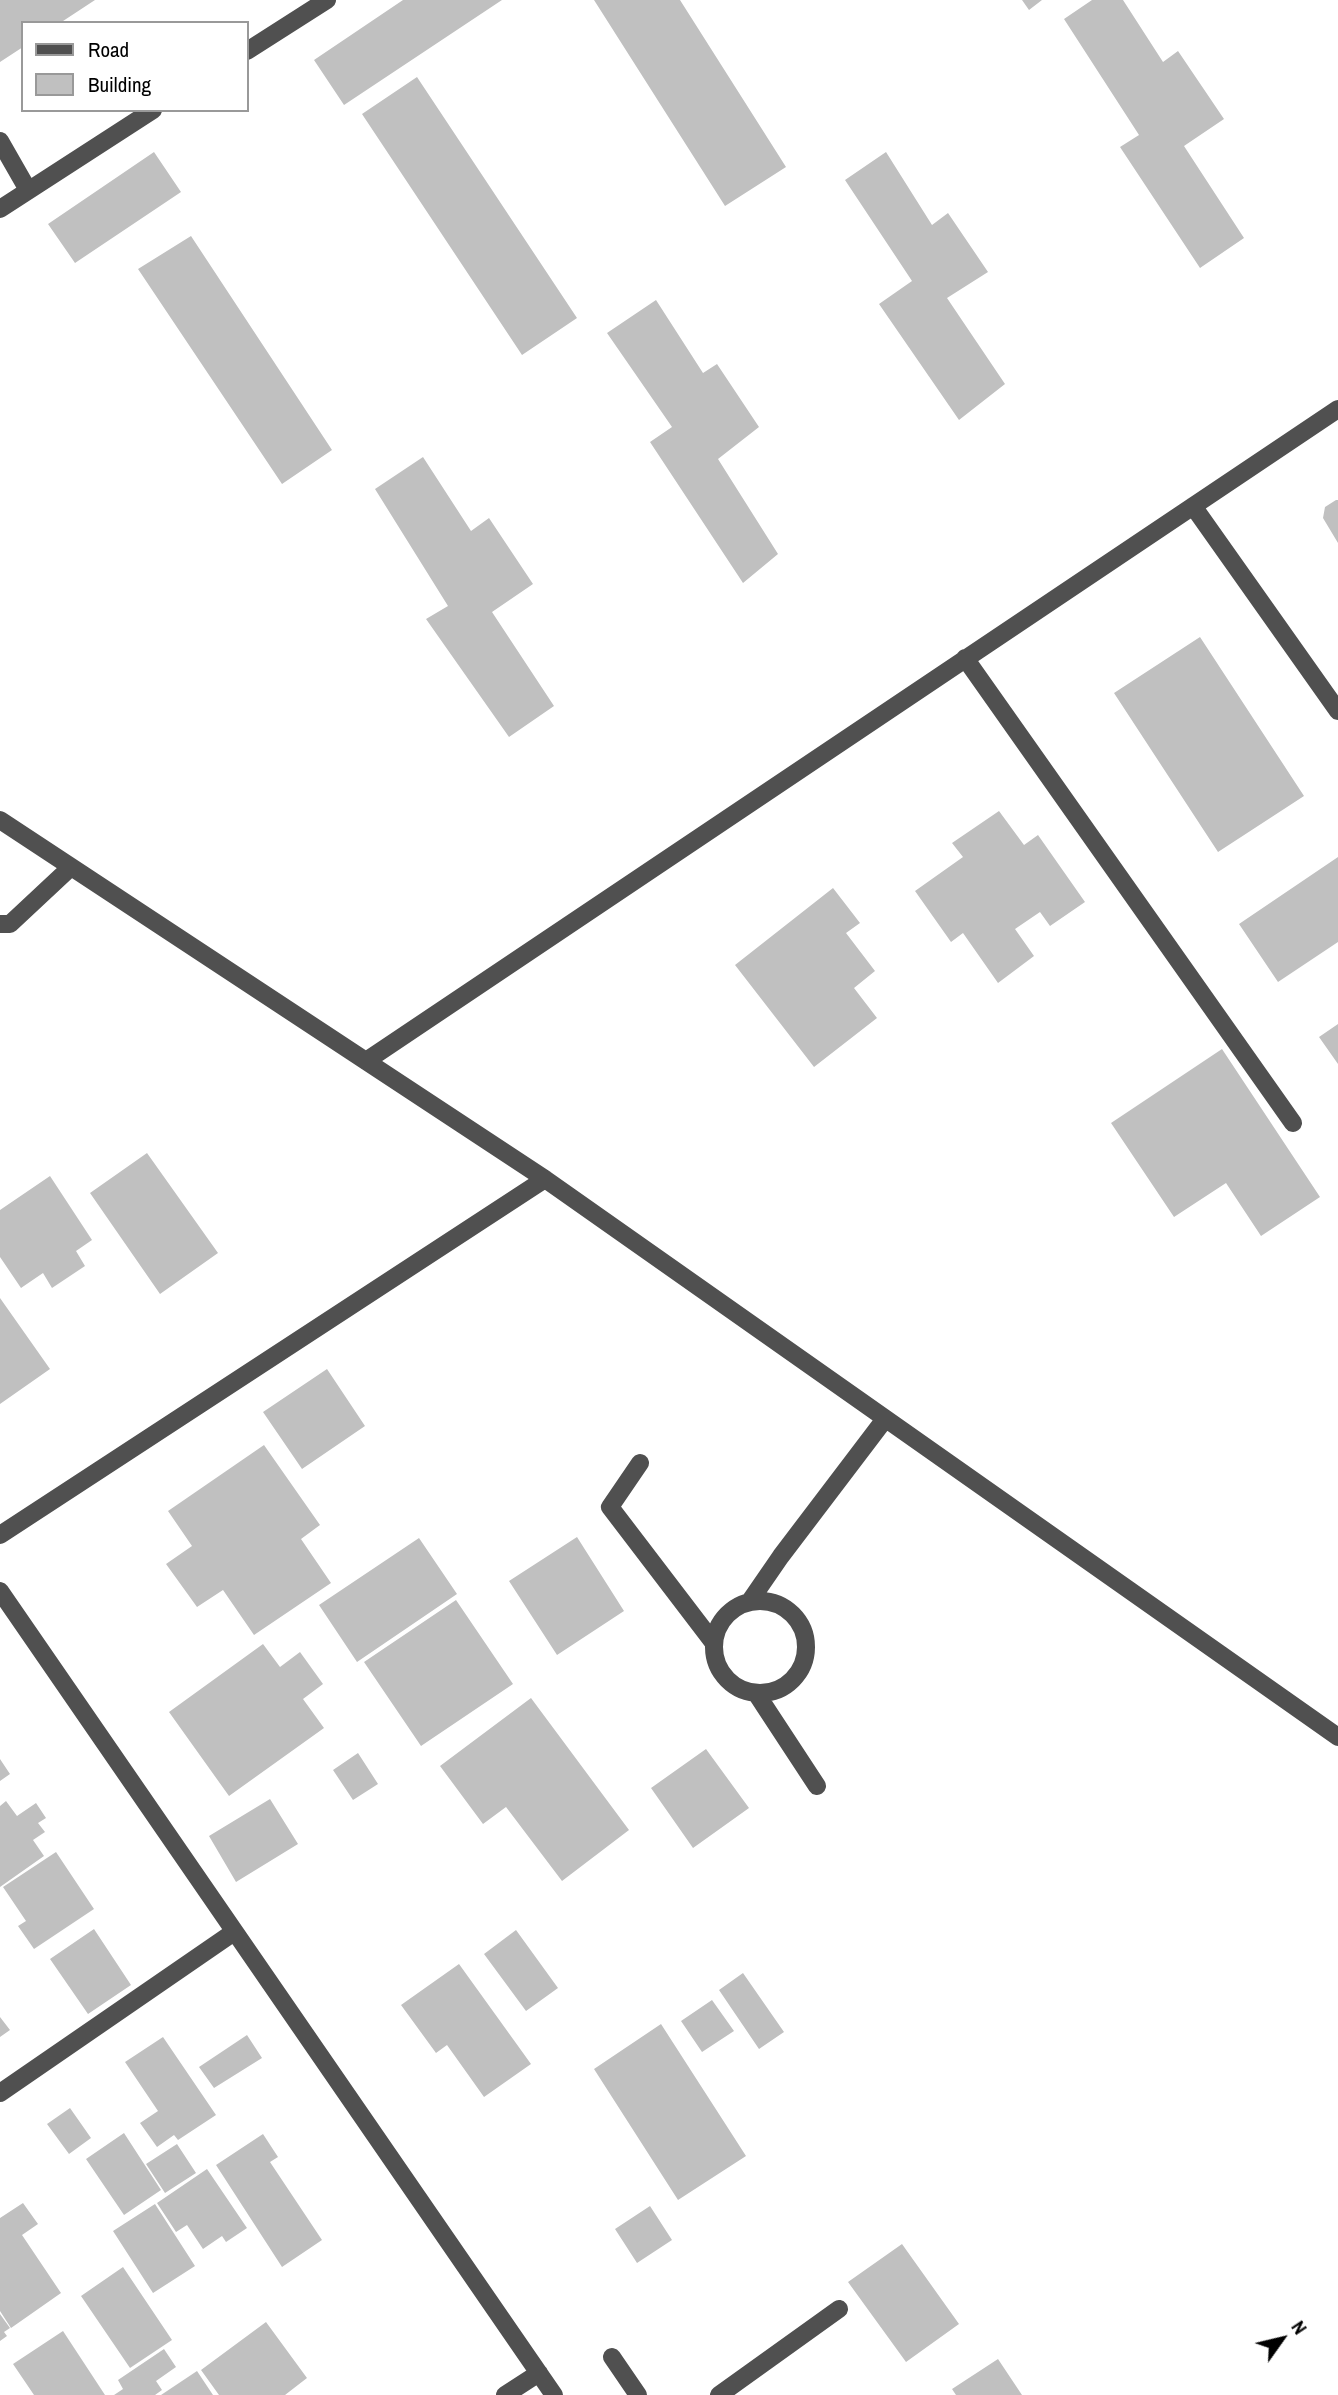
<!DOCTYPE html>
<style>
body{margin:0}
#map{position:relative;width:1338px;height:2395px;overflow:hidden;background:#fff;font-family:"Archivo Narrow",sans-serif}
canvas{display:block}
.legend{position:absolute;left:21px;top:21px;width:228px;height:91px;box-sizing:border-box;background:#fff;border:2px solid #999;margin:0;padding:9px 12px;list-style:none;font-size:21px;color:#000}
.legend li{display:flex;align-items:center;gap:14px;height:35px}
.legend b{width:35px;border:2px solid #999}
.north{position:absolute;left:1247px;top:2304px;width:70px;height:70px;-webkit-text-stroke:5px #fff;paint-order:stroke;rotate:56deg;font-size:19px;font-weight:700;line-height:28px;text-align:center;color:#000}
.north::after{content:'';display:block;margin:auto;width:24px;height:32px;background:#000;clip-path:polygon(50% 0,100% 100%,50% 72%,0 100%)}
</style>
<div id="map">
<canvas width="1338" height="2395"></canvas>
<ul class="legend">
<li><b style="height:9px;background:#505050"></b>Road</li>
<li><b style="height:19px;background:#c0c0c0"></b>Building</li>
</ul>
<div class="north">N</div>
</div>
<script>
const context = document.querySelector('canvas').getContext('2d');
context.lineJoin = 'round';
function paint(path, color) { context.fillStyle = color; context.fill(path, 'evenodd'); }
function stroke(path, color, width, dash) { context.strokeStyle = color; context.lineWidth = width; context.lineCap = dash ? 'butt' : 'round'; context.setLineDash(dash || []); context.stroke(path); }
paint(new Path2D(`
 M0,0H95L60,23H23V47L0,62Z
 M403,0H502L344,105L314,60Z
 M594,0H680L786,167L725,206Z
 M1022,0H1042L1029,10Z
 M1092,0H1123L1163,62L1178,51L1224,119L1184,146L1244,238L1200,268L1120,147L1139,135L1064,19Z
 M417,77L577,318L522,355L362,114Z
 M154,152L181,192L75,263L48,224Z
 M886,152L932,225L948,213L988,272L947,298L1005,384L959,420L879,304L912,281L845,180Z
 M191,236L332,450L282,484L138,269Z
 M656,300L703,373L717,364L759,427L718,459L778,554L743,583L650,442L672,427L607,333Z
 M423,457L471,531L489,518L533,584L492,612L554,706L509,737L426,619L448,606L375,489Z
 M1336,500H1338V543L1323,518L1325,507Z
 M1200,637L1304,796L1218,852L1114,693Z
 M999,811L1024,845L1038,835L1085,902L1050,926L1040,912L1015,929L1034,956L998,983L963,933L951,942L915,891L963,857L952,843Z
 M1338,857V942L1278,982L1239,924Z
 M833,888L860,923L846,933L875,971L854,988L877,1018L814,1067L735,965Z
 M1338,1024V1064L1319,1037Z
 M1222,1049L1320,1197L1261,1236L1226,1183L1174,1217L1111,1123Z
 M147,1153L218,1253L160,1294L90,1193Z
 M50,1176L92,1240L76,1251L85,1266L52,1288L43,1273L21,1288L0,1257V1210Z
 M0,1298L50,1369L0,1404Z
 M327,1369L365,1426L302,1469L263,1412Z
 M264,1445L320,1525L301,1539L331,1583L254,1635L223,1590L197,1607L166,1564L192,1546L168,1511Z
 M577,1537L624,1611L557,1655L509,1581Z
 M419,1538L457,1594L357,1662L319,1605Z
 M456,1600L513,1684L421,1746L364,1662Z
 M263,1644L280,1667L300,1652L323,1684L303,1699L324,1728L229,1796L169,1712Z
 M531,1698L629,1830L562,1881L506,1807L483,1824L440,1766Z
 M706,1749L749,1808L693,1848L651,1788Z
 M358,1753L378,1784L353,1800L333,1770Z
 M0,1759L10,1774L0,1781Z
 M270,1799L298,1844L236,1882L209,1836Z
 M6,1801L17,1816L36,1803L46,1818L38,1823L45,1832L33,1840L44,1856L0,1887V1806Z
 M56,1852L94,1909L34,1949L18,1926L26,1921L3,1887Z
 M94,1929L131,1985L88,2014L50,1959Z
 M516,1930L558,1988L526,2011L484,1954Z
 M459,1964L531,2064L484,2097L447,2045L436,2053L401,2005Z
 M743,1973L784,2032L759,2049L719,1990Z
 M712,2000L734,2031L702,2052L681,2021Z
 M0,2017L10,2030L0,2037Z
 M661,2024L746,2156L678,2200L594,2069Z
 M247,2035L262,2058L214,2088L199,2067Z
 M163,2037L216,2115L178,2140L174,2135L157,2147L140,2123L158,2111L125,2062Z
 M70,2108L91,2138L69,2154L47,2124Z
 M124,2133L161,2190L124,2215L86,2159Z
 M263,2134L278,2157L270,2162L322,2240L282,2267L216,2165Z
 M177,2144L196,2173L165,2193L146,2164Z
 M207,2169L247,2228L226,2242L222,2236L203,2249L187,2225L176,2232L157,2203Z
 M23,2203L38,2224L22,2235L61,2293L11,2328L0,2311V2218Z
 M155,2204L195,2266L153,2293L113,2231Z
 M650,2206L672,2240L637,2263L615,2229Z
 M902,2244L959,2324L906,2362L848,2282Z
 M123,2267L172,2340L130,2368L81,2296Z
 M0,2314L10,2328L4,2332L7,2336L0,2341Z
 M266,2322L307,2378L285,2395H219L201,2370Z
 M63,2331L105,2395H34L13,2364Z
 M164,2349L176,2367L156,2381L162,2390L155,2395H114L123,2389L118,2380Z
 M998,2359L1022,2395H956L952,2389Z
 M197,2371L213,2395H161Z`), '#c0c0c0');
stroke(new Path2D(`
 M247,51L327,0
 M0,141L28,190
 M0,209L153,110
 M1193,506L1338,711
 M965,658L1293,1123
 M0,820L545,1179L1338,1737
 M0,924H10L71,867
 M366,1061L1338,409
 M640,1463L610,1507L713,1642
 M0,1535L545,1179
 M0,1591L554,2395
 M714 1647a46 46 0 1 1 92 0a46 46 0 1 1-92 0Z
 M750,1601L781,1556L885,1419
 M756,1693L817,1786
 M0,2093L234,1932
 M612,2357L638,2395
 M505,2395L539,2373
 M719,2395L839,2309`), '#505050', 18);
</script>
